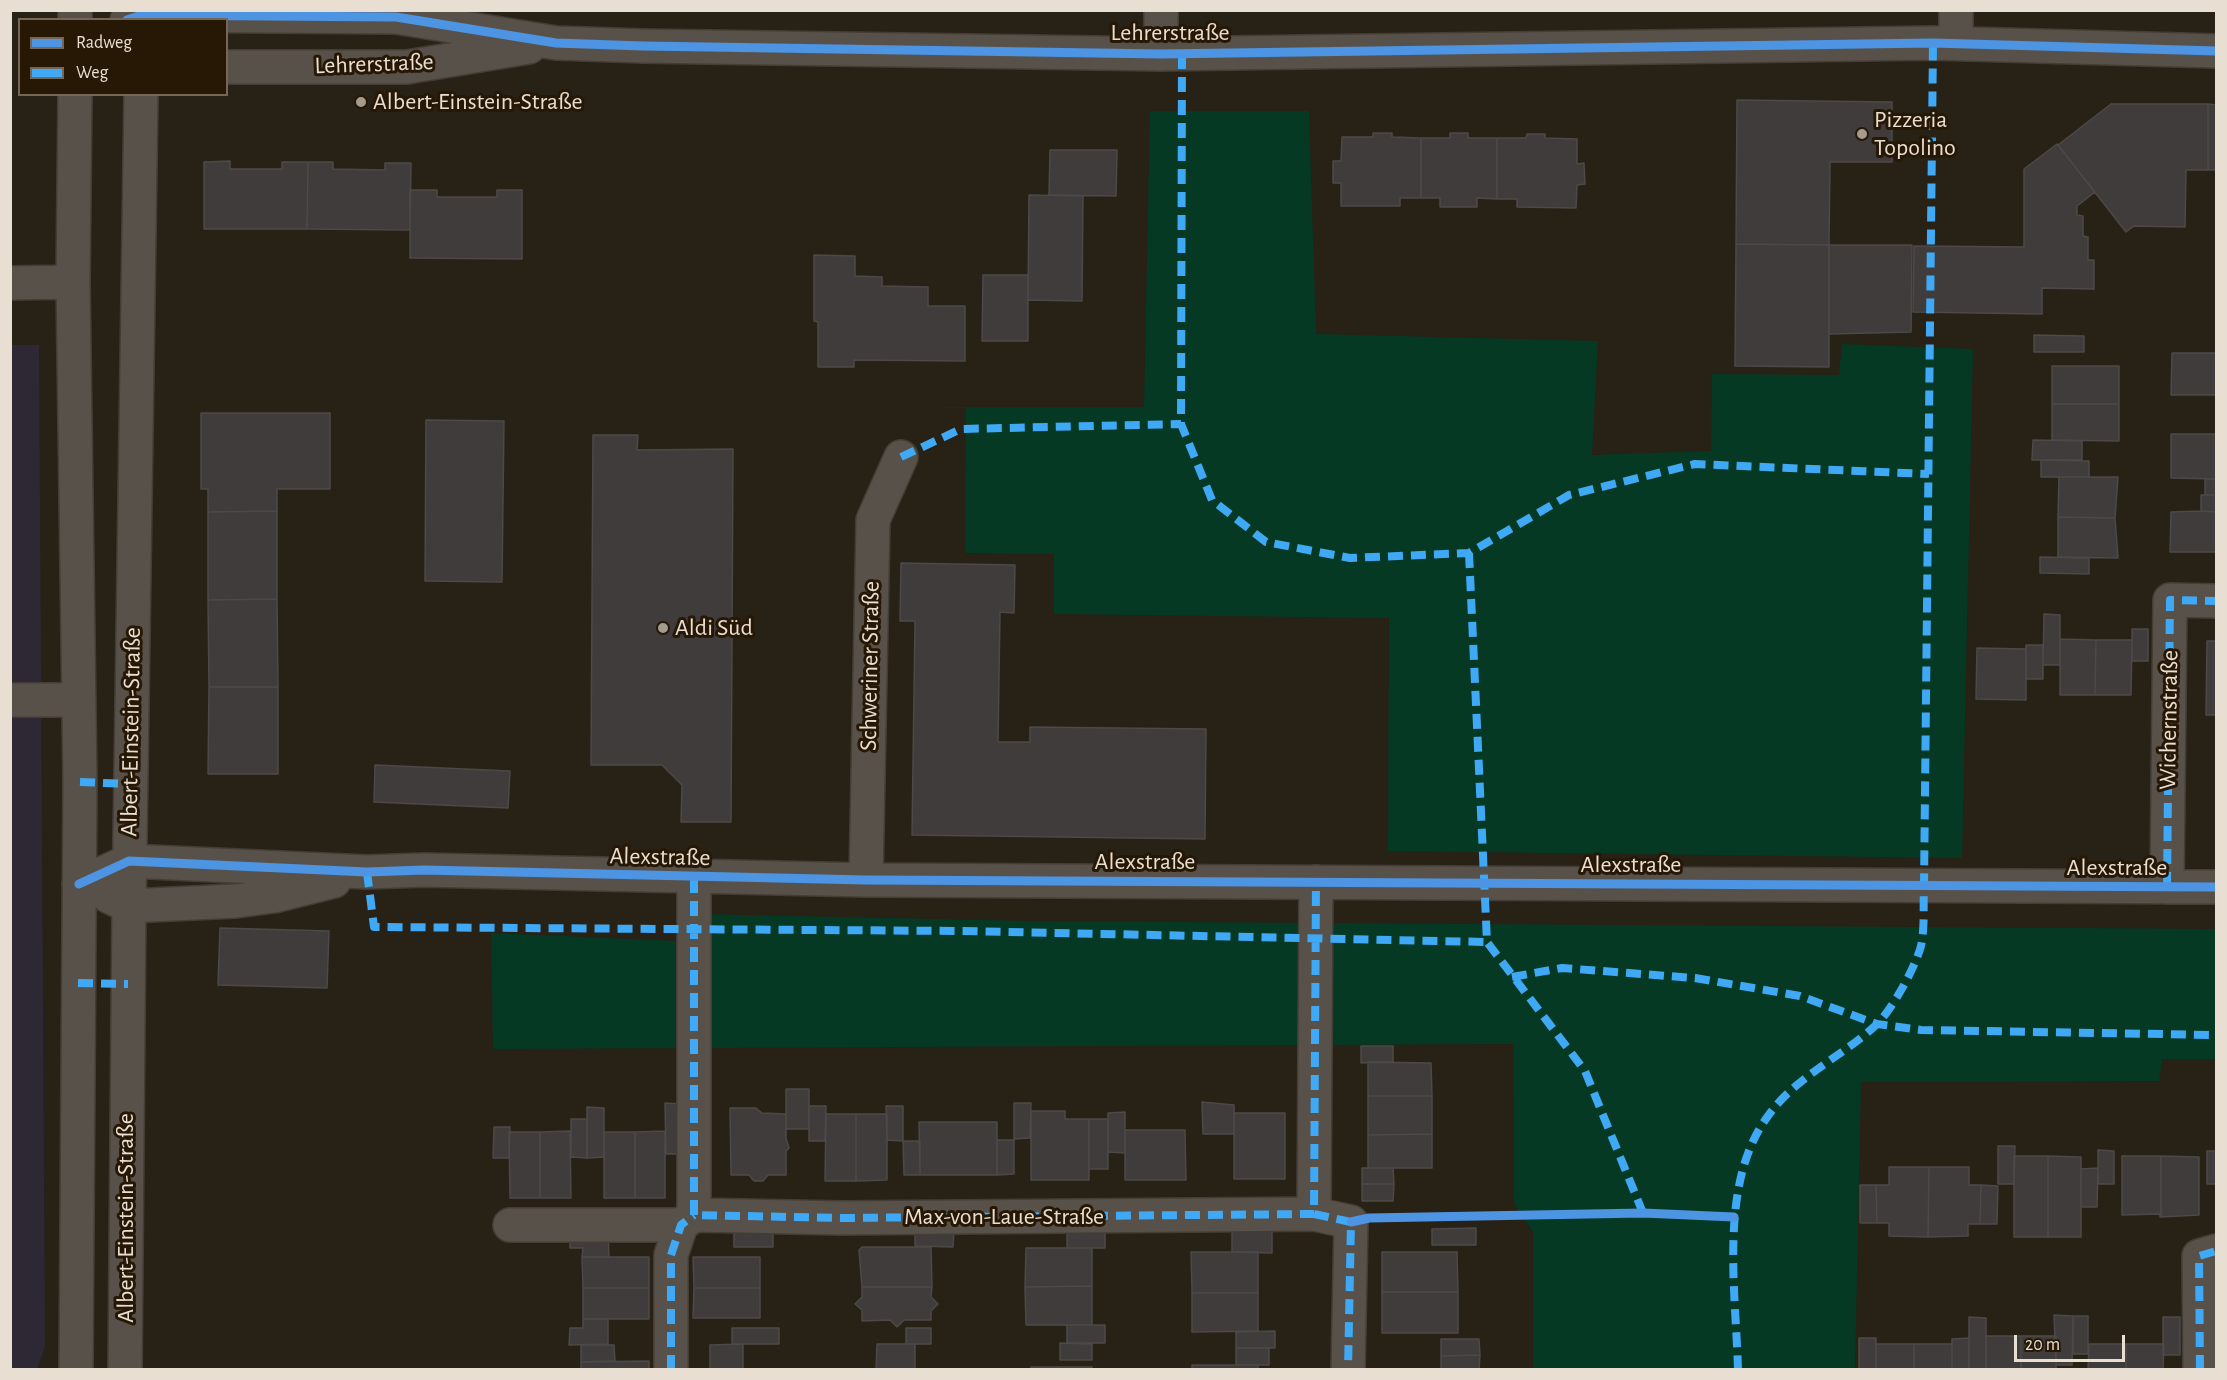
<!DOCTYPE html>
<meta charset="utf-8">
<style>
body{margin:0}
#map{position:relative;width:2227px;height:1380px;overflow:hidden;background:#282116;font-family:"Alegreya Sans",sans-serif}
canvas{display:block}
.frame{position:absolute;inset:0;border:12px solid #e8ded2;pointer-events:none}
.legend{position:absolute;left:18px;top:18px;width:210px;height:78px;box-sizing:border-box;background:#261805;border:2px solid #746757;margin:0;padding:8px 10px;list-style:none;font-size:18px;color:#e8ded2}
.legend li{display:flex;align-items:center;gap:12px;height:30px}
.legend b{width:30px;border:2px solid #746757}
.scale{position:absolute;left:2014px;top:1335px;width:111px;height:27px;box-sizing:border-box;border:3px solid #e8ded2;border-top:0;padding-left:8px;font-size:18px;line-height:21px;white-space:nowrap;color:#e8ded2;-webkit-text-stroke:4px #261805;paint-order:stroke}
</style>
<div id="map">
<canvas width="2227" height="1380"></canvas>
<div class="frame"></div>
<ul class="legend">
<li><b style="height:8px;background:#4d94e3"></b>Radweg</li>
<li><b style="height:8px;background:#3fa9f5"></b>Weg</li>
</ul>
<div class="scale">20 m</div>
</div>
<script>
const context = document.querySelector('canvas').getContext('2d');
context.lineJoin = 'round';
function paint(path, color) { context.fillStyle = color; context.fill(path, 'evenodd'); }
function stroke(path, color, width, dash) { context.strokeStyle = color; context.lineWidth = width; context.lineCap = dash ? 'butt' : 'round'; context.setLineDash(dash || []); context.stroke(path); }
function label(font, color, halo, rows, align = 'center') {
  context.font = font + ' "Alegreya Sans",sans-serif'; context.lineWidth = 6; context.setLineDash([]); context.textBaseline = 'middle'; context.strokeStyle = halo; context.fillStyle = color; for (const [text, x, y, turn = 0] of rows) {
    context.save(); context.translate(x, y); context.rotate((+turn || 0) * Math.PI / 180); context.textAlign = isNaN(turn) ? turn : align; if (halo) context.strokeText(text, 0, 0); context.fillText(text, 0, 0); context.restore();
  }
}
paint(new Path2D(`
 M10,345H39L45,1347L37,1369L11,1370Z`), '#2d2834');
paint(new Path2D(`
 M1150,111H1309L1316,334L1598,341L1592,455L1711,451L1712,374L1839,375L1842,344L1973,349L1962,858L1388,851L1389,618L1054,614V554L965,553L966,408L919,407H1144Z
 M701,914L1028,921L2216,929V1059H2162L2159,1081L1861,1082L1855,1369H1533V1232L1514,1203L1513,1044L493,1049L491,933L676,941Z`), '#053924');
const building = new Path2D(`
 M1737,100L1892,102V162H1830L1829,245L1736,244Z
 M2111,104H2208V170H2186L2185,227L2134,226L2126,232L2058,145Z
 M2208,104L2216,105V170H2208Z
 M1373,133H1392V137L1421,138V198H1400V206H1341V183H1333V161H1341L1342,137H1373Z
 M1450,133H1468V138H1497V199L1477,198V207H1440V198H1421V138H1450Z
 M1527,134H1545V138L1577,139V164L1584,163L1585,184L1577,185L1576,208L1517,207V199H1497V138H1526Z
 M2057,144L2095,192L2077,206V215L2083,216V236L2088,237V260H2094V289L2042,288V314L1913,312L1914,246L2024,247V169Z
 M1050,150H1117L1116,196L1049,195Z
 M230,161V169H282V162H308L307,229H204V162Z
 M308,162H333V169L385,170V163H411L410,230L307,229Z
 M410,190H437V197H497V190H522V259L410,258Z
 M1029,195L1083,196L1082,301L1028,300Z
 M1736,244L1829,245V367L1735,366Z
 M1829,245H1912L1911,332L1829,334Z
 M814,255L855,256V276L882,277V286L928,287V306H965V361L854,360V367H818V322L814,321Z
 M983,275H1028V341H982Z
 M2034,335L2084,336V352H2034Z
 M2172,353H2216V395H2171Z
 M2052,366H2119V404H2052Z
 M2052,404H2119V441L2052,440Z
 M201,413H330V489H277V511L208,512V489H201Z
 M426,420L504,421L502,582L425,581Z
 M2171,434H2216V479L2171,478Z
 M593,435H638L637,450L733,449L731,822H681L682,785L662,765H591Z
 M2033,440L2082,441V460H2032Z
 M2041,460L2089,461V477H2041Z
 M2059,477H2118L2115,518L2058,517Z
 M2205,479H2216V495H2205Z
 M2201,495H2216V512L2201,511Z
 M277,511V599L208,600V512Z
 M2201,511L2216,512V552H2170L2171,512Z
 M2058,517L2115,518L2118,558L2058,557Z
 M2040,557L2089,558V574L2040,573Z
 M901,563L1015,565L1014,613L1000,612L998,742H1030V727L1206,729L1205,839L912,835L915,621H900Z
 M277,599L278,687H209L208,600Z
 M2044,614L2060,615V665H2043Z
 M2132,629H2148V661H2132Z
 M2060,639L2096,640L2095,695H2060Z
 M2096,640H2132L2131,695H2095Z
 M2207,641H2216V715H2206Z
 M2026,645H2043V679H2026Z
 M1977,648L2026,649V700L1976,699Z
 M209,687H278V774H208Z
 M375,765L510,771L508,808L374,802Z
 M220,928L329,931L327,988L218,985Z
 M1361,1046H1393V1062L1361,1063Z
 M1368,1062L1431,1063L1432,1096H1368Z
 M786,1089H809V1129H786Z
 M1368,1096H1432V1134L1368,1135Z
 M1202,1102L1234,1105V1134H1203Z
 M665,1103L682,1104V1154H666Z
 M1014,1103H1031L1030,1138L1014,1139Z
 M809,1106H826L825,1141H809Z
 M886,1106H903V1141L887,1140Z
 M587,1107L604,1108V1157L587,1158Z
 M730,1108H756L762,1113L786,1114V1138L789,1148L786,1151V1175H768L763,1181H754L749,1175H731Z
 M1031,1111H1065V1119H1089V1180H1031Z
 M1125,1112V1153L1108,1152V1113Z
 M1234,1113H1285V1179H1234Z
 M826,1114H856V1181H825Z
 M856,1114H887V1180L856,1181Z
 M571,1119H587V1158L571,1157Z
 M1089,1119H1108V1169H1089Z
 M919,1122H997V1175H920Z
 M494,1127H510L509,1158H493Z
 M1125,1130H1185L1186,1180H1125Z
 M570,1131L571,1198H540V1132Z
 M665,1131V1198H635V1132Z
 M509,1132H540V1198H510Z
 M604,1132H635V1198H604Z
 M1432,1134V1168H1368V1135Z
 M997,1140H1014V1174L997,1175Z
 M903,1141H920V1175H904Z
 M1998,1146H2015L2014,1184H1998Z
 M2098,1150L2114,1151V1184H2098Z
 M2207,1151H2216V1184H2207Z
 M2014,1156H2048V1237H2014Z
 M2048,1156L2081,1157V1237H2048Z
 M2122,1156H2161V1217H2160V1214L2122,1215Z
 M2161,1156L2199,1157V1215L2161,1217Z
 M1889,1167H1929L1928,1237L1889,1236V1223H1877L1876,1185H1889Z
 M1929,1167H1969V1185H1981L1980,1224H1968V1236L1928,1237Z
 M1362,1168H1393L1394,1184H1362Z
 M2098,1168L2097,1207H2081V1169Z
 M1362,1184H1394L1393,1201H1362Z
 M1860,1185H1876L1877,1223H1860Z
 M1981,1185L1998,1186L1997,1224H1980Z
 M1476,1228V1245H1432V1229Z
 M1232,1229L1272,1230V1253L1232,1252Z
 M915,1230H954L953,1247L915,1246Z
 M1067,1230H1105V1248H1067Z
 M570,1231L608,1232L609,1257H582L583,1248H570Z
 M734,1231H773V1247H734Z
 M862,1247H931L932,1287H862L859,1250Z
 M1026,1248H1092V1286L1025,1287Z
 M1191,1252H1258V1293H1192Z
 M1382,1252H1457L1458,1292H1382Z
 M582,1257H649V1288H583Z
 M693,1257H760V1288H694Z
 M1092,1286V1325H1026L1025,1287Z
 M862,1287H932L931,1297L938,1304L931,1311V1320H904L897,1327L890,1320L862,1321V1310L855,1304L862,1297Z
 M583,1288H649V1319H583Z
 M694,1288H760V1318H693Z
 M1382,1292H1458V1333H1382Z
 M1192,1293H1258V1331L1192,1332Z
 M2054,1315L2073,1316L2072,1365H2056Z
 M2073,1316H2088V1354H2073Z
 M1969,1317L1986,1318V1370H1969Z
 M2163,1317H2180V1355H2163Z
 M583,1319H608V1344L569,1345L570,1328H583Z
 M1067,1325H1105V1343H1067Z
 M732,1328H779V1344H732Z
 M906,1328H931V1344H906Z
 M1275,1331V1348H1236V1332Z
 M1986,1336H2021V1370H1986Z
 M2021,1336H2056V1370H2021Z
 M1859,1338H1876V1370H1859Z
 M1969,1338V1370H1952V1339Z
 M1441,1339H1479L1480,1355L1441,1356Z
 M1060,1343L1092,1344V1360H1060Z
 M743,1344V1370H710V1345Z
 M877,1344H915V1370H876Z
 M1876,1344H1914V1370H1876Z
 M1914,1344H1952V1370H1914Z
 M2089,1344H2126V1370H2088Z
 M2126,1344H2164L2163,1370H2126Z
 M581,1345H614L615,1361L581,1362Z
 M1236,1348H1269V1365H1236Z
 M1480,1355L1479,1370H1441V1356Z
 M649,1361V1370H581V1362Z
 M1192,1365H1258V1370H1192Z
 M1031,1367H1092V1370H1031Z`);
paint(building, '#3f3c3b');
stroke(building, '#4d4948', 1.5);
const minor = new Path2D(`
 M1161,10V54
 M75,20V10
 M127,20L142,15L396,17L556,43L643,46L1161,54L1933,43L2216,51
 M1956,43V10
 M226,67H407L529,47
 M75,94L73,282L80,782L76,1370
 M10,283L73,282
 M10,700H79
 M694,878V1215L841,1218L1314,1214L1316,882
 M866,880L873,520L901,457
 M79,884L129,861L367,872L424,870L866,880L2216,887
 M2167,887L2170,600L2216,601
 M108,896L129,906L236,901L274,896L334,881
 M1314,1214L1351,1222L1348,1370
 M510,1225H681
 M125,1370L129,906L141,94
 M671,1370V1255L681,1225L694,1215
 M2200,1370L2199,1256L2216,1251`);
stroke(minor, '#443d35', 36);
stroke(minor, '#58514a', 33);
stroke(new Path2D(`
 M1182,54L1181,424L1212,500L1266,542L1350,558L1469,553L1569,495L1695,464L1929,474
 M901,457L961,429L1181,424
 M1469,553L1487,942L1585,1071L1643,1213
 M80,782L130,784
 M367,872L374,927L963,931L1487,942
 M694,878V1215L841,1218L1314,1214L1316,882
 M2167,887L2170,600L2216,601
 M1512,977L1562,968L1695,978L1800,996L1877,1024L1921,1030L2216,1035
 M78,983L128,984
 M1314,1214L1351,1222L1348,1370
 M671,1370V1255L681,1225L694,1215
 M1738,1370C1736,1291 1718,1183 1768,1116C1796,1076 1842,1057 1876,1025C1892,1010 1915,968 1921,946C1925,928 1923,905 1924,887L1933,43
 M2200,1370L2199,1256L2216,1251`), '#3fa9f5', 8, [15, 8]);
stroke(new Path2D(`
 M127,20L142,15L396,17L556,43L643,46L1161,54L1933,43L2216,51
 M79,884L129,861L367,872L424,870L866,880L2216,887
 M1351,1222L1369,1218L1643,1213L1734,1217`), '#4d94e3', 9);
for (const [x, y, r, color] of [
 [361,102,6,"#a59c90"],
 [1862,134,6,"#a59c90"],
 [663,628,6,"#a59c90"]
]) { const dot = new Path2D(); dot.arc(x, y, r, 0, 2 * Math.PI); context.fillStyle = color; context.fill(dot); stroke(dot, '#261805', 2); }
label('24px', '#e8ded2', '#261805', [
 ["Lehrerstraße",1170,33],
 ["Lehrerstraße",374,64,-2],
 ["Schweriner Straße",870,666,-89],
 ["Wichernstraße",2169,720,-89],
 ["Albert-Einstein-Straße",131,732,-89],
 ["Alexstraße",660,857,1],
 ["Alexstraße",1145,862],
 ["Alexstraße",1631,865],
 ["Alexstraße",2117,868],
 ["Max-von-Laue-Straße",1004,1217],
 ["Albert-Einstein-Straße",126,1218,-90]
]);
label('24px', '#e8ded2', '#261805', [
 ["Albert-Einstein-Straße",373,102],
 ["Pizzeria",1874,120],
 ["Topolino",1874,148],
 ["Aldi Süd",675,628]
], 'left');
</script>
